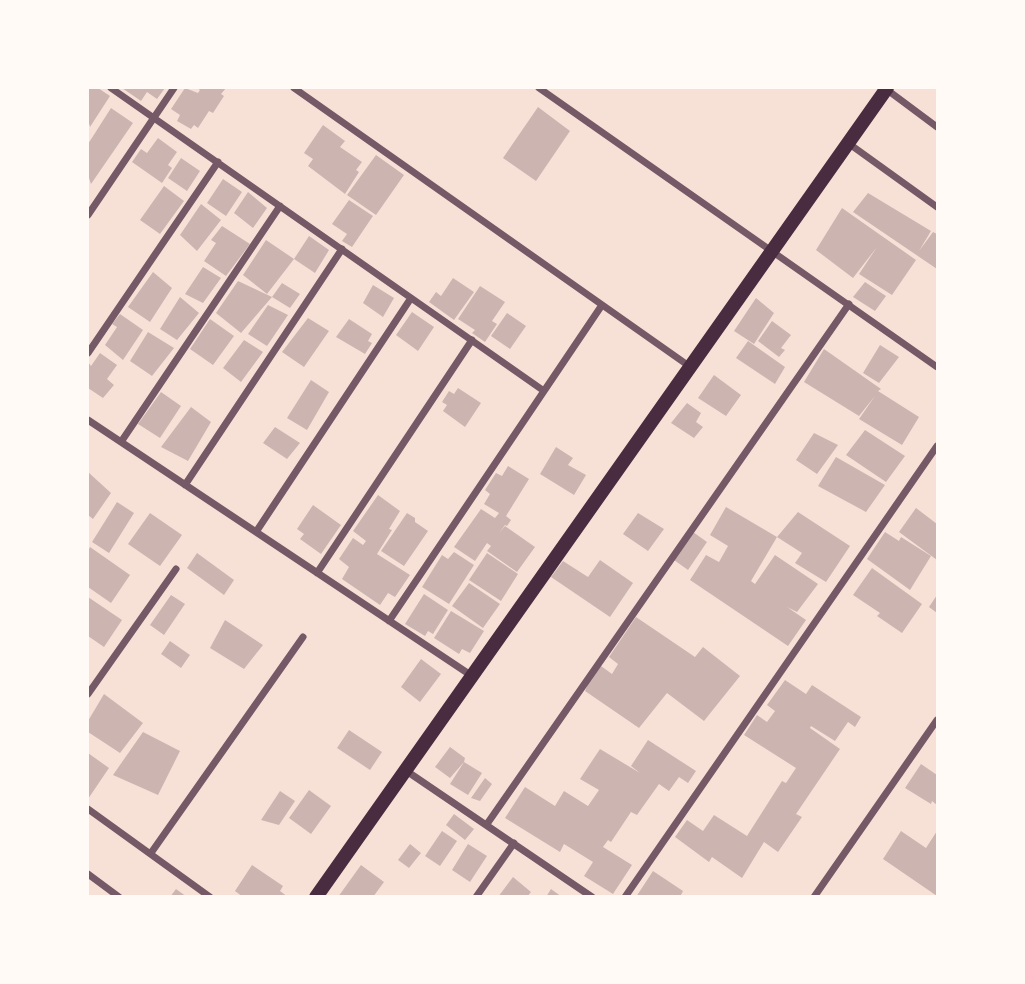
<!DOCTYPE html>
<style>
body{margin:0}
#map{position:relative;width:1025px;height:984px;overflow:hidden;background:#f7e1d7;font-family:"Archivo Narrow",sans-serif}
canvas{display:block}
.frame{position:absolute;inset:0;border:89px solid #fffaf5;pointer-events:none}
</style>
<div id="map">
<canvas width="1025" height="984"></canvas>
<div class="frame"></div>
</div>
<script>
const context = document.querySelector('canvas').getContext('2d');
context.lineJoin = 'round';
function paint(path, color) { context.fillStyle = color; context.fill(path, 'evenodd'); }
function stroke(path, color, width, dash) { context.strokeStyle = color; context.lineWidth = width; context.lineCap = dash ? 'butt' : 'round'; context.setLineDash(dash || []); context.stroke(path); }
paint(new Path2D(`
 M88,88H98L110,96L90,127L88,120Z
 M122,88H165L157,99L147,92L141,101Z
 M185,88L198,93L200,90L197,88H226L221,94L224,96L213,113L209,111L198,128L194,125L191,129L177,121L180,115L171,109Z
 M538,107L570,131L536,181L503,158Z
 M111,108L133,123L91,184L88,175V144Z
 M323,125L345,141L340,147L362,162L356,170L359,172L345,194L308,166L313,159L304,153Z
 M158,138L177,152L168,165L172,168L162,183L132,162L141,149L147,153Z
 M376,155L404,175L376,215L347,195Z
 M181,158L200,171L187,191L168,178Z
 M223,179L242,192L226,216L207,203Z
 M164,186L184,201L160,234L140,220Z
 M248,192L267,208L253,228L234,213Z
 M868,193L931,231L919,251L933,232L937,234V269L853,212Z
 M349,200L373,216L352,247L342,241L347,234L332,224Z
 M201,204L221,220L197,251L180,235Z
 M842,208L916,260L892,295L859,274L877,247L853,278L816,250Z
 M222,226L250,244L226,276L204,261L216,243L211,240Z
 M309,236L329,250L315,273L294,259Z
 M266,240L294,259L267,294L243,275Z
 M203,267L221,278L203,303L185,294Z
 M153,272L172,288L150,322L128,307Z
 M453,278L474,292L454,320L429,302L436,292L441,296Z
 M238,281L272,297L241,333L216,313Z
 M865,282L886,296L875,311L853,297Z
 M282,283L300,294L290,308L272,297Z
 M373,285L394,298L383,317L363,303Z
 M480,286L505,302L492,321L497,324L485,342L472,333L475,330L458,319Z
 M180,297L199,313L177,340L160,329Z
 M756,298L774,313L754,344L734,331Z
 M268,305L288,315L267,346L248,334Z
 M412,312L434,327L418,351L396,335Z
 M507,313L526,326L510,349L491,336Z
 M120,314L143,330L123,360L105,345L117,327L112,324Z
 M308,318L329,331L304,367L282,352Z
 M210,319L234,336L213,365L190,349Z
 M349,319L372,334L368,341L372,343L365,354L336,337Z
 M772,321L791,335L781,348L785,350L779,357L758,341Z
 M148,332L174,348L152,376L130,361Z
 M244,340L263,352L241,382L223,368Z
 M748,341L785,367L775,384L736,358Z
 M880,345L899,357L879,383L863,373Z
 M824,349L881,389L878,391L919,417L902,445L859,419L875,396L859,416L804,382Z
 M100,353L117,365L107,379L114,385L103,398L88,388V362L91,366Z
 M714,375L741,395L726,416L698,398Z
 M311,380L329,392L307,430L287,418Z
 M458,388L481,403L465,427L443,411L447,405L442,402L449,391L454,394Z
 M161,392L181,406L160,438L138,424Z
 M687,403L701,413L696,422L703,427L694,438L671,423Z
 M191,407L211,422L188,461L161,447Z
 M275,427L300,443L287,459L263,443Z
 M865,430L905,456L886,482L846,455Z
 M814,433L838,445L817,474L796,460Z
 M556,447L573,458L568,465L586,475L574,495L540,474Z
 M836,457L885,485L866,512L818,486Z
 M508,466L529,479L506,516L511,520L507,526L505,525L499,533L505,526L535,547L517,572L487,551L491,546L487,543L475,561L454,547L481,509L495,518L499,513L484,504L490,494L485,490L496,473L502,476Z
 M88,472L111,493L93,519L88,515Z
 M378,495L400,511L389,529L392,530L377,554L410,575L395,597L388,593L380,605L342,579L349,567L339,559L353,538L363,545L366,541L353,531Z
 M117,502L134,513L109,553L92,542Z
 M313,505L341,525L321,554L300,539L304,534L297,529Z
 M726,507L777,537L751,581L755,584L775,555L818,584L797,612L787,607L806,620L788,646L690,580L706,555L719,562L728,546L710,535Z
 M916,508L937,524V560L899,532Z
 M798,512L850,546L826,582L795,563L802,553L777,537Z
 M150,513L182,535L160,566L128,544Z
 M407,513L415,518V522L428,531L404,566L381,551Z
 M638,513L664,529L648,551L623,534Z
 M693,532L707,542L688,570L674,560Z
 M885,532L899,541L901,537L931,556L910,590L867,559Z
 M90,547L130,575L111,603L88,587V551Z
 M454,552L474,565L449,604L422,587L442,555L448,559Z
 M197,553L234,580L224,595L187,568Z
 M487,553L518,574L501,601L469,580Z
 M600,560L633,583L610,617L551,577L563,561L588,577Z
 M872,568L922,604L902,633L877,616L880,613L853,595Z
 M469,583L500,604L483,628L452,606Z
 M424,594L448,610L433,634L428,631L425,636L405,624Z
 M171,595L185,604L164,635L150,625Z
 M937,595V613L929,607Z
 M88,597L122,620L104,647L88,636Z
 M451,611L484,631L470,653L462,649L459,654L434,638Z
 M636,617L695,657L703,647L740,676L704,721L667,693L639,728L585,691L593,672L601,666L612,674L618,664L609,657Z
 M225,620L263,645L244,669L210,648Z
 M170,641L190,655L181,668L161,654Z
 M421,659L441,674L420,702L401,687Z
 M785,680L806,694L812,685L861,717L855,727L848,722L835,741L811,726L810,728L840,749L796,814L802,817L778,852L764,842L742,878L712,857L709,862L675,837L687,820L703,831L714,815L747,836L782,781L786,783L796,768L744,735L757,715L767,722L775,711L767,705Z
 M104,694L143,723L120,753L88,732V721Z
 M349,730L382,752L370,770L337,748Z
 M143,732L180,751L158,795L113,775Z
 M648,740L696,771L688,783L679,777L669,791L659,784L637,815L631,812L611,842L608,840L603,847L632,865L613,894L584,876L593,862L564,844L560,852L505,818L525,787L555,806L564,791L588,806L599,790L580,779L600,749L640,773L631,766Z
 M450,747L465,758L464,762L482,773L468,795L450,784L464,762L450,778L435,767Z
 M88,753L109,768L88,799Z
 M921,764L937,775V805L932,801L931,804L905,788Z
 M485,778L492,784L480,801L471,798Z
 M309,790L331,806L311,834L289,818Z
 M280,791L295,801L279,825L261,820Z
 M454,814L474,829L465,840L446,825Z
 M442,831L457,841L440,866L425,856Z
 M901,831L926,848L937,831V896L883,859Z
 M410,844L421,853L409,868L398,860Z
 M468,844L487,856L470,882L452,870Z
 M252,865L283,886L280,891L288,897H243L235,891Z
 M361,865L384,882L373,897H338Z
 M653,871L683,891L680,897H636Z
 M513,877L531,892L527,897H498Z
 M176,889L187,897H170Z
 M551,889L562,897H546Z`), '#ccb4b1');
stroke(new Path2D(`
 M111,88L544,391
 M294,88L689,366
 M539,88L937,367
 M886,89L937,127
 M848,143L937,207
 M88,215L174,88
 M88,353L218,162
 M88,420L472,676
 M121,442L280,206
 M185,485L342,249
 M256,532L411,298
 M317,573L472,340
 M389,621L602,305
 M88,694L176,569
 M405,770L592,897
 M88,809L210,897
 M487,824L849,304
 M151,853L303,637
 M88,874L119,897
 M476,897L514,843
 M625,897L937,446
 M814,897L937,720`), '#755966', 7);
stroke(new Path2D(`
 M316,897L887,88`), '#4a2c40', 14);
</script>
